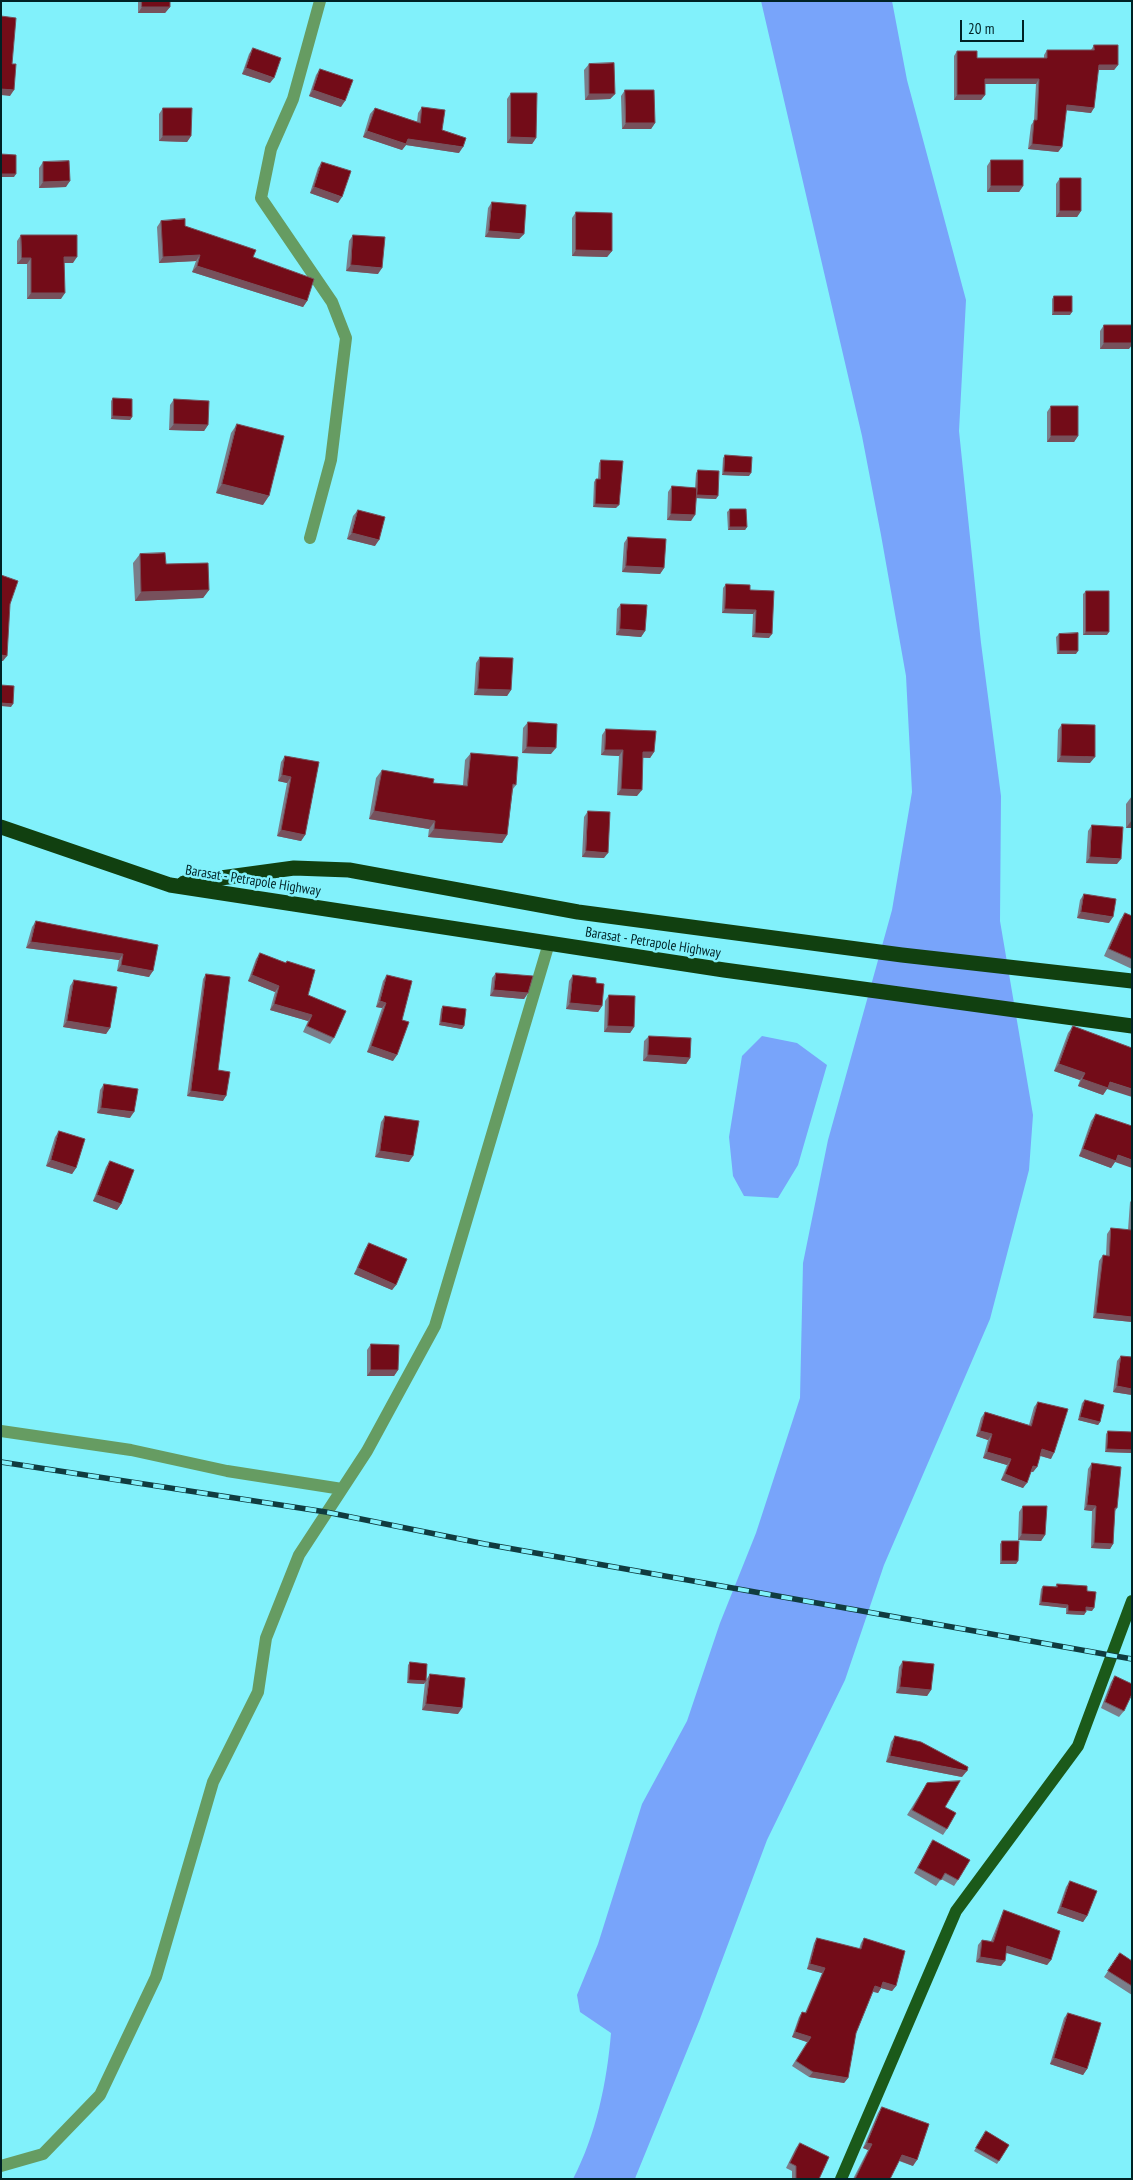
<!DOCTYPE html>
<style>
body{margin:0}
#map{position:relative;width:1133px;height:2180px;overflow:hidden;background:#81f1fb;font-family:"PT Sans Narrow",sans-serif}
canvas{display:block}
.frame{position:absolute;inset:0;border:2px solid #002225;pointer-events:none}
.scale{position:absolute;left:960px;top:20px;width:64px;height:22px;box-sizing:border-box;border:2px solid #002225;border-top:0;padding-left:6px;font-size:15px;line-height:18px;white-space:nowrap;color:#002225;-webkit-text-stroke:4px #81f1fb;paint-order:stroke}
</style>
<div id="map">
<canvas width="1133" height="2180"></canvas>
<div class="frame"></div>
<div class="scale">20 m</div>
</div>
<script>
const context = document.querySelector('canvas').getContext('2d');
context.lineJoin = 'round';
function paint(path, color) { context.fillStyle = color; context.fill(path, 'evenodd'); }
function stroke(path, color, width, dash) { context.strokeStyle = color; context.lineWidth = width; context.lineCap = dash ? 'butt' : 'round'; context.setLineDash(dash || []); context.stroke(path); }
function label(font, color, halo, rows, align = 'center') {
  context.font = font + ' "PT Sans Narrow",sans-serif'; context.lineWidth = 5; context.setLineDash([]); context.textBaseline = 'middle'; context.strokeStyle = halo; context.fillStyle = color; for (const [text, x, y, turn = 0] of rows) {
    context.save(); context.translate(x, y); context.rotate((+turn || 0) * Math.PI / 180); context.textAlign = isNaN(turn) ? turn : align; if (halo) context.strokeText(text, 0, 0); context.fillText(text, 0, 0); context.restore();
  }
}
paint(new Path2D(`
 M761,1H892L907,80L966,300L959,431L981,643L1001,796L1000,921L1033,1115L1029,1170L990,1319L884,1565L845,1680L767,1840L700,2019L636,2176L635,2179H573C596,2135 607,2082 611,2033L580,2012L577,1995L598,1944L642,1804L687,1721L720,1623L756,1533L800,1398L803,1263L828,1140L892,910L912,792L906,676L881,535L862,436Z
 M762,1036L797,1043L827,1065L798,1165L778,1198L744,1196L733,1176L729,1137L742,1056Z`), '#78a4fa');
stroke(new Path2D(`
 M310,538L331,460L346,338L332,302L261,198L271,149L293,99L320,1
 M1,1431L131,1450L227,1471L342,1489
 M1,2166L43,2154L100,2095L156,1977L213,1782L258,1692L266,1638L299,1555L367,1451L435,1326L549,943`), '#669c62', 12);
stroke(new Path2D(`
 M841,2179L956,1911L1078,1746L1132,1601`), '#1b5a1a', 12);
stroke(new Path2D(`
 M1,827L170,885L724,970L1132,1026
 M184,883L294,868L349,870L578,912L902,955L1132,981`), '#114010', 15);
const rail = new Path2D(`
 M1,1462L326,1512L485,1544L1132,1659`);
stroke(rail, '#103c40', 5.5);
stroke(rail, '#81f1fb', 4, [11]);
paint(new Path2D(`
 M138,1H170V7L165,13H138Z
 M1094,45L1118,65L1114,70H1098L1091,113L1066,110L1062,147L1058,152L1028,149L1031,125L1034,121L1036,84H985V95L981,100H954V56L957,51L977,58H1044V55L1047,50H1091Z
 M253,48L270,83L242,74L249,54Z
 M589,64L615,94L610,99L585,100L584,70Z
 M320,69L341,107L309,96L316,75Z
 M625,90L655,123L651,129H622L621,96Z
 M511,93L536,138L532,144L507,143V99Z
 M422,107L442,130L459,153L406,145L402,150L363,137L370,114L375,108L417,122L418,113Z
 M163,108L191,136L187,142L159,141V114Z
 M991,160L1023,186L1019,192H987V166Z
 M43,162L66,187L39,188V168Z
 M322,162L338,203L310,193L318,168Z
 M1060,178L1081,211L1077,217H1056V184Z
 M492,202L524,234L519,239L485,237L488,208Z
 M576,212L612,251L607,257L572,256V218Z
 M161,221L185,226L253,257L307,301L303,307L192,272L196,261L159,263L157,227Z
 M21,235L73,263H64L61,299H27V264H17V241Z
 M353,235L378,274L346,271L349,241Z
 M1054,296L1070,315H1052V299Z
 M1104,325L1129,349H1100V331Z
 M113,398L132,417L130,420L111,419V401Z
 M174,399L208,425L204,431L169,430L170,405Z
 M1051,406L1078,436L1074,442H1047V412Z
 M237,424L263,505L216,493L231,433Z
 M725,455L749,476L722,475L723,458Z
 M601,460L616,508L593,507L594,482L596,479H598L599,463Z
 M698,470L716,499L696,498L691,521L667,520L668,492L672,486L695,488L696,473Z
 M730,509L747,527L745,530H728L727,512Z
 M358,510L375,546L347,539L353,516Z
 M628,537L664,568L660,574L622,572L624,543Z
 M140,554L166,564L209,590L203,598L135,601L133,563Z
 M726,584L750,590L769,638L752,637L753,614L722,613L723,588Z
 M1086,591L1107,635H1083V594Z
 M621,604L645,631L641,637L616,635L617,609Z
 M1059,634L1076,654H1057L1056,637Z
 M480,657L511,690L507,696L474,695L476,663Z
 M528,722L551,754L522,753L523,728Z
 M1062,724L1090,763L1057,762L1058,730Z
 M606,729L654,752L650,758H643L637,796L617,795L619,756L601,755L602,735Z
 M471,753L516,785L513,789L507,835L502,843L428,837L429,829L369,819L376,778L382,770L433,783L463,785L465,760Z
 M285,756L319,762L305,835L301,841L277,836L287,783L278,781L281,762Z
 M1132,796V828H1126V804Z
 M588,811L604,858L582,857L584,817Z
 M1092,825L1117,864L1086,863L1088,831Z
 M1084,894L1109,923L1077,918L1080,900Z
 M1125,913L1132,916V969L1104,956L1120,920Z
 M36,921L158,945L149,977L117,971L119,960L26,948L32,927Z
 M260,953L286,963L287,961L334,1038L330,1044L303,1032L308,1021L270,1010L275,992L248,981L256,959Z
 M496,973L528,993L524,999L490,996L492,978Z
 M206,974L218,1070L223,1101L187,1096L203,979Z
 M387,975L393,1061L367,1052L382,1008L376,1007L383,981Z
 M573,975L596,983L602,1006L598,1012L566,1009L569,981Z
 M74,980L110,1028L106,1034L63,1027L70,986Z
 M609,995L634,1027L630,1033L604,1032L605,1001Z
 M443,1006L464,1026L462,1029L439,1025L441,1009Z
 M1073,1026L1107,1089L1103,1095L1078,1086L1080,1080L1054,1071L1068,1033Z
 M649,1036L690,1058L686,1064L643,1061L644,1041Z
 M104,1084L130,1118L97,1113L100,1090Z
 M1096,1114L1115,1162L1111,1168L1079,1156L1091,1121Z
 M385,1116L409,1162L375,1157L381,1122Z
 M59,1131L76,1168L72,1174L46,1166L55,1137Z
 M110,1161L121,1204L117,1210L93,1201L106,1167Z
 M1132,1200V1322L1093,1318L1099,1261L1103,1255L1106,1256L1107,1234L1111,1228L1128,1230L1130,1202Z
 M369,1243L396,1285L392,1290L354,1274L365,1249Z
 M371,1344L398,1370L394,1376H367V1350Z
 M1121,1356L1132,1357V1395L1113,1392L1117,1361Z
 M1085,1400L1100,1422L1098,1425L1078,1420L1082,1403Z
 M1038,1402L1051,1459L1040,1456L1037,1467L1033,1472H1031L1023,1488L1001,1480L1007,1465L983,1458L988,1440L976,1436L981,1418L985,1412L1029,1425L1034,1407Z
 M1108,1431L1132,1453L1105,1452L1106,1434Z
 M1092,1463L1117,1508L1115,1511L1113,1544L1110,1549L1091,1548L1092,1511L1084,1510L1088,1469Z
 M1023,1506L1045,1535L1041,1541L1018,1540L1019,1512Z
 M1002,1541L1018,1561L1016,1564H1000V1544Z
 M1057,1584L1087,1591L1092,1611L1086,1610L1084,1615L1066,1614V1608L1039,1605L1041,1589L1043,1586L1055,1587Z
 M903,1661L931,1690L927,1696L896,1693L899,1667Z
 M410,1662L426,1680L430,1674L458,1714L422,1710L425,1682L424,1684L407,1683L408,1665Z
 M1115,1676L1124,1711L1119,1717L1101,1708L1111,1682Z
 M895,1736L962,1777L886,1762L891,1742Z
 M927,1783L945,1807L947,1829L943,1835L907,1815Z
 M933,1840L958,1880L954,1886L941,1879L936,1886L914,1873L929,1846Z
 M1070,1881L1087,1916L1083,1922L1057,1913L1066,1887Z
 M1004,1910L1051,1960L1047,1965L1006,1952L1001,1966L976,1962L978,1945L982,1940L991,1941L1001,1916Z
 M817,1938L859,1949L861,1943L864,1938L896,1986L892,1991L881,1988L878,1993L873,1992L856,2033L848,2078L844,2083L809,2077L792,2066L807,2042L792,2037L799,2017L802,2012L805,2013L822,1973L807,1969L814,1943Z
 M1120,1953L1132,1961V1995L1104,1977Z
 M1068,2013L1087,2069L1083,2075L1050,2064L1064,2018Z
 M882,2107L913,2166L899,2161L890,2179H853L868,2150L863,2148L878,2113Z
 M986,2131L1009,2145L997,2164L974,2151Z
 M800,2143L819,2179H792V2171L786,2168L796,2148Z`), '#7a7e8a');
paint(new Path2D(`
 M142,7H170L165,13H138Z
 M1099,65H1118L1114,70H1096Z
 M246,68L274,78L270,83L242,74Z
 M985,79H1039L1036,84H981Z
 M1,89L14,90L10,96L1,95Z
 M313,90L345,101L341,107L309,96Z
 M589,94H615L610,99L585,100Z
 M957,95H985L981,100H954Z
 M1067,105L1094,108L1091,113L1064,110Z
 M626,123H655L651,129H622Z
 M367,131L408,139L463,147L459,153L406,145L402,150L363,137Z
 M163,136H191L187,142L159,141Z
 M511,137L536,138L532,144L507,143Z
 M1032,144L1062,147L1058,152L1028,149Z
 M1,174H16L14,177H1Z
 M70,181L66,187L39,188L43,182Z
 M991,186H1023L1019,192H987Z
 M314,187L342,197L338,203L310,193Z
 M1060,211H1081L1077,217H1056Z
 M489,231L524,234L519,239L485,237Z
 M576,250L612,251L607,257L572,256Z
 M200,255L196,261L159,263L163,257Z
 M64,257H77L73,263H60Z
 M22,258H31L27,264H17Z
 M351,265L382,268L378,274L346,271Z
 M197,266L307,301L303,307L192,272Z
 M31,293H65L61,299H27Z
 M1054,312H1072L1070,315H1052Z
 M1104,343H1132V345L1129,349H1100Z
 M113,416L132,417L130,420L111,419Z
 M174,424L208,425L204,431L169,430Z
 M1051,436H1078L1074,442H1047Z
 M724,472L751,473L749,476L722,475Z
 M222,484L269,496L263,505L216,493Z
 M697,495L718,496L716,499L695,498Z
 M595,504L619,505L616,508L593,507Z
 M671,514L695,515L691,521L667,520Z
 M730,527H747L745,530H728Z
 M352,533L379,540L375,546L347,539Z
 M626,566L664,568L660,574L622,572Z
 M209,590L203,598L135,601L141,592Z
 M725,609L756,610L753,614L722,613Z
 M620,629L645,631L641,637L616,635Z
 M1086,632H1109L1107,635H1083Z
 M755,633L772,634L769,638L752,637Z
 M1059,651H1078L1076,654H1057Z
 M1,655L7,656L3,661H1Z
 M478,689L511,690L507,696L474,695Z
 M1,703L13,704L11,707L1,706Z
 M527,747L556,748L551,754L522,753Z
 M605,750H623L619,756L601,755Z
 M643,752H654L650,758L639,757Z
 M1061,756L1095,757L1090,763L1057,762Z
 M282,775L291,777L287,783L278,781Z
 M621,789L642,790L637,796L617,795Z
 M374,811L435,821L429,829L369,819Z
 M1132,820V828H1126Z
 M434,829L507,835L502,843L428,837Z
 M281,830L305,835L301,841L277,836Z
 M586,851L608,853L604,858L582,857Z
 M1090,857L1121,859L1117,864L1086,863Z
 M1081,912L1113,917L1109,923L1077,918Z
 M31,942L123,954L119,960L26,948Z
 M121,965L153,971L149,977L117,971Z
 M252,975L279,986L275,992L248,981Z
 M494,990L528,993L524,999L490,996Z
 M380,1001L386,1003L382,1008L376,1007Z
 M570,1003L602,1006L598,1012L566,1009Z
 M274,1004L312,1015L308,1021L270,1010Z
 M67,1021L110,1028L106,1034L63,1027Z
 M441,1022L464,1026L462,1029L439,1025Z
 M608,1026L634,1027L630,1033L604,1032Z
 M371,1046L397,1055L393,1061L367,1052Z
 M648,1055L690,1058L686,1064L643,1061Z
 M1059,1064L1085,1073L1080,1080L1054,1071Z
 M1082,1079L1110,1082L1132,1089V1097L1107,1089L1103,1095L1078,1086Z
 M191,1091L226,1096L223,1101L187,1096Z
 M101,1108L134,1112L130,1118L97,1113Z
 M1083,1149L1118,1155L1132,1160V1168L1115,1162L1111,1168L1079,1156Z
 M380,1151L413,1156L409,1162L375,1157Z
 M51,1160L76,1168L72,1174L46,1166Z
 M97,1195L121,1204L117,1210L93,1201Z
 M358,1268L396,1285L392,1290L354,1274Z
 M1096,1313L1132,1317V1322L1093,1318Z
 M371,1370H398L394,1376H367Z
 M1117,1386L1132,1389V1395L1113,1392Z
 M1080,1417L1100,1422L1098,1425L1078,1420Z
 M980,1431L992,1434L988,1440L976,1436Z
 M1042,1449L1054,1453L1051,1459L1038,1455Z
 M1107,1449L1132,1450V1453L1105,1452Z
 M987,1452L1011,1459L1007,1465L983,1458Z
 M1033,1466L1037,1467L1033,1472L1029,1471Z
 M1005,1474L1027,1483L1023,1488L1001,1480Z
 M1087,1505L1096,1506L1092,1511L1084,1510Z
 M1022,1534L1045,1535L1041,1541L1018,1540Z
 M1094,1543L1113,1544L1110,1549L1091,1548Z
 M1002,1561H1018L1016,1564H1000Z
 M1041,1602L1068,1605L1066,1608L1039,1605Z
 M1086,1607L1094,1608L1092,1611L1084,1610Z
 M1068,1611L1086,1612L1084,1615L1066,1614Z
 M409,1680L426,1681L424,1684L407,1683Z
 M900,1687L931,1690L927,1696L896,1693Z
 M426,1704L462,1708L458,1714L422,1710Z
 M890,1756L967,1771L962,1777L886,1762Z
 M1061,1907L1087,1916L1083,1922L1057,1913Z
 M1007,1946L1051,1960L1047,1965L1003,1952Z
 M980,1957L1005,1961L1001,1966L976,1962Z
 M810,1964L825,1968L822,1973L807,1969Z
 M883,1982L896,1986L892,1991L881,1988L878,1993L872,1991L875,1986Z
 M795,2032L811,2037L807,2042L792,2037Z
 M1054,2058L1087,2069L1083,2075L1050,2064Z
 M813,2072L848,2078L844,2083L809,2077Z
 M867,2143L872,2144L868,2150L863,2148Z
 M902,2155L917,2160L913,2166L898,2160Z`), '#77515c');
const building = new Path2D(`
 M142,1H170V7H142Z
 M1,16L16,18L12,64H16L14,90L1,89Z
 M1094,45H1118V65H1099L1094,108L1067,105L1062,147L1032,144L1034,120H1037L1039,79H985V95H957V51H977V58H1047V50H1094Z
 M253,48L281,58L274,78L246,68Z
 M614,63L615,94H589V64Z
 M320,69L353,80L345,101L313,90Z
 M625,90H654L655,123H626Z
 M511,93H537L536,138L511,137Z
 M422,107L445,110L442,130L466,138L463,147L408,139L406,144L367,131L375,108L420,123Z
 M163,108H192L191,136H163Z
 M1,154L16,155V174H1Z
 M991,160H1023V186H991Z
 M69,161L70,181L43,182V162Z
 M322,162L351,171L342,197L314,187Z
 M1060,178H1081V211H1060Z
 M492,202L526,205L524,234L489,231Z
 M576,212L612,213V251L576,250Z
 M185,219V226L256,250L253,257L314,279L307,301L197,266L200,255L163,257L161,221Z
 M21,235H77V257H64L65,293H31V258H22Z
 M353,235L385,237L382,268L351,265Z
 M1054,296H1072V312H1054Z
 M1104,325H1132V343H1104Z
 M113,398L132,399V417L113,416Z
 M174,399L209,401L208,425L174,424Z
 M1051,406H1078V436H1051Z
 M237,424L284,436L269,496L222,484Z
 M725,455L752,457L751,473L724,472Z
 M601,460L623,461L619,505L595,504L596,479H600Z
 M698,470L719,471L718,496L697,495Z
 M672,486L697,488L695,515L671,514Z
 M730,509H746L747,527H730Z
 M358,510L385,517L379,540L352,533Z
 M628,537L666,539L664,568L626,566Z
 M165,553L166,564L208,563L209,590L141,592L140,554Z
 M1,575L18,581L10,604L7,656L1,655Z
 M726,584L750,585V590L774,591L772,634L755,633L756,610L725,609Z
 M1086,591H1109V632H1086Z
 M621,604L647,605L645,631L620,629Z
 M1078,633V651H1059V634Z
 M480,657L513,658L511,690L478,689Z
 M1,685L14,686L13,704L1,703Z
 M528,722L557,724L556,748L527,747Z
 M1062,724L1095,725V757L1061,756Z
 M606,729L656,731L654,752H643L642,790L621,789L623,750H605Z
 M471,753L518,757L516,785L513,784L507,835L434,829L435,821L374,811L382,770L434,779L433,783L467,786Z
 M285,756L319,762L305,835L281,830L291,777L282,775Z
 M588,811L610,812L608,853L586,851Z
 M1092,825L1123,827L1121,859L1090,857Z
 M1084,894L1116,899L1113,917L1081,912Z
 M1125,913L1132,916V959L1109,949Z
 M36,921L158,945L153,971L121,965L123,954L31,942Z
 M260,953L286,963L287,961L315,970L308,995L346,1011L334,1038L307,1026L312,1015L274,1004L279,986L252,975Z
 M496,973L533,976L528,993L494,990Z
 M206,974L230,977L218,1070L230,1072L226,1096L191,1091Z
 M387,975L412,981L402,1020L409,1022L397,1055L371,1046L386,1003L380,1001Z
 M573,975L596,978V983L604,984L602,1006L570,1003Z
 M74,980L117,987L110,1028L67,1021Z
 M609,995L635,996L634,1027L608,1026Z
 M443,1006L466,1009L464,1026L441,1022Z
 M1073,1026L1132,1048V1089L1110,1082L1108,1088L1082,1079L1085,1073L1059,1064Z
 M649,1036L691,1038L690,1058L648,1055Z
 M104,1084L138,1089L134,1112L101,1108Z
 M1096,1114L1132,1126V1160L1118,1155L1116,1161L1083,1149Z
 M385,1116L419,1121L413,1156L380,1151Z
 M59,1131L85,1139L76,1168L51,1160Z
 M110,1161L134,1170L121,1204L97,1195Z
 M1111,1228L1132,1230V1317L1096,1313L1103,1255L1109,1256Z
 M369,1243L407,1259L396,1285L358,1268Z
 M371,1344L399,1345L398,1370H371Z
 M1121,1356L1132,1357V1389L1117,1386Z
 M1085,1400L1104,1405L1100,1422L1080,1417Z
 M1038,1402L1068,1409L1054,1453L1042,1449L1037,1467L1033,1466L1027,1483L1005,1474L1011,1459L987,1452L992,1434L980,1431L985,1412L1031,1426Z
 M1108,1431L1132,1432V1450L1107,1449Z
 M1092,1463L1121,1467L1117,1508H1115L1113,1544L1094,1543L1096,1506L1087,1505Z
 M1023,1506H1047L1045,1535L1022,1534Z
 M1002,1541H1019L1018,1561H1002Z
 M1057,1584L1087,1586V1591L1096,1592L1094,1608L1086,1607V1612L1068,1611V1605L1041,1602L1043,1586L1057,1587Z
 M903,1661L934,1664L931,1690L900,1687Z
 M410,1662L427,1664L426,1681L409,1680Z
 M430,1674L465,1678L462,1708L426,1704Z
 M1115,1676L1132,1684V1694L1124,1711L1105,1702Z
 M895,1736L921,1742L968,1767L967,1771L890,1756Z
 M960,1781L945,1807L956,1813L947,1829L912,1810L927,1783Z
 M933,1840L970,1860L958,1880L945,1873L941,1880L918,1868Z
 M1070,1881L1097,1891L1087,1916L1061,1907Z
 M1004,1910L1060,1931L1051,1960L1007,1946L1005,1961L980,1957L982,1940L993,1942Z
 M817,1938L861,1949L864,1938L905,1951L896,1986L883,1982L881,1988L875,1986L856,2033L848,2078L813,2072L796,2061L811,2037L795,2032L802,2012L806,2013L825,1968L810,1964Z
 M1120,1953L1132,1961V1986L1108,1971Z
 M1068,2013L1101,2023L1087,2069L1054,2058Z
 M882,2107L929,2124L917,2160L902,2155L890,2179H855L872,2144L867,2143Z
 M986,2131L1009,2145L999,2161L976,2148Z
 M800,2143L829,2157L819,2179H796V2166L790,2163Z`);
paint(building, '#730c18');
stroke(building, '#77515c', 1);
label('14px', '#002225', '#81f1fb', [
 ["Barasat - Petrapole Highway",253,881,9],
 ["Barasat - Petrapole Highway",653,943,9]
]);
</script>
